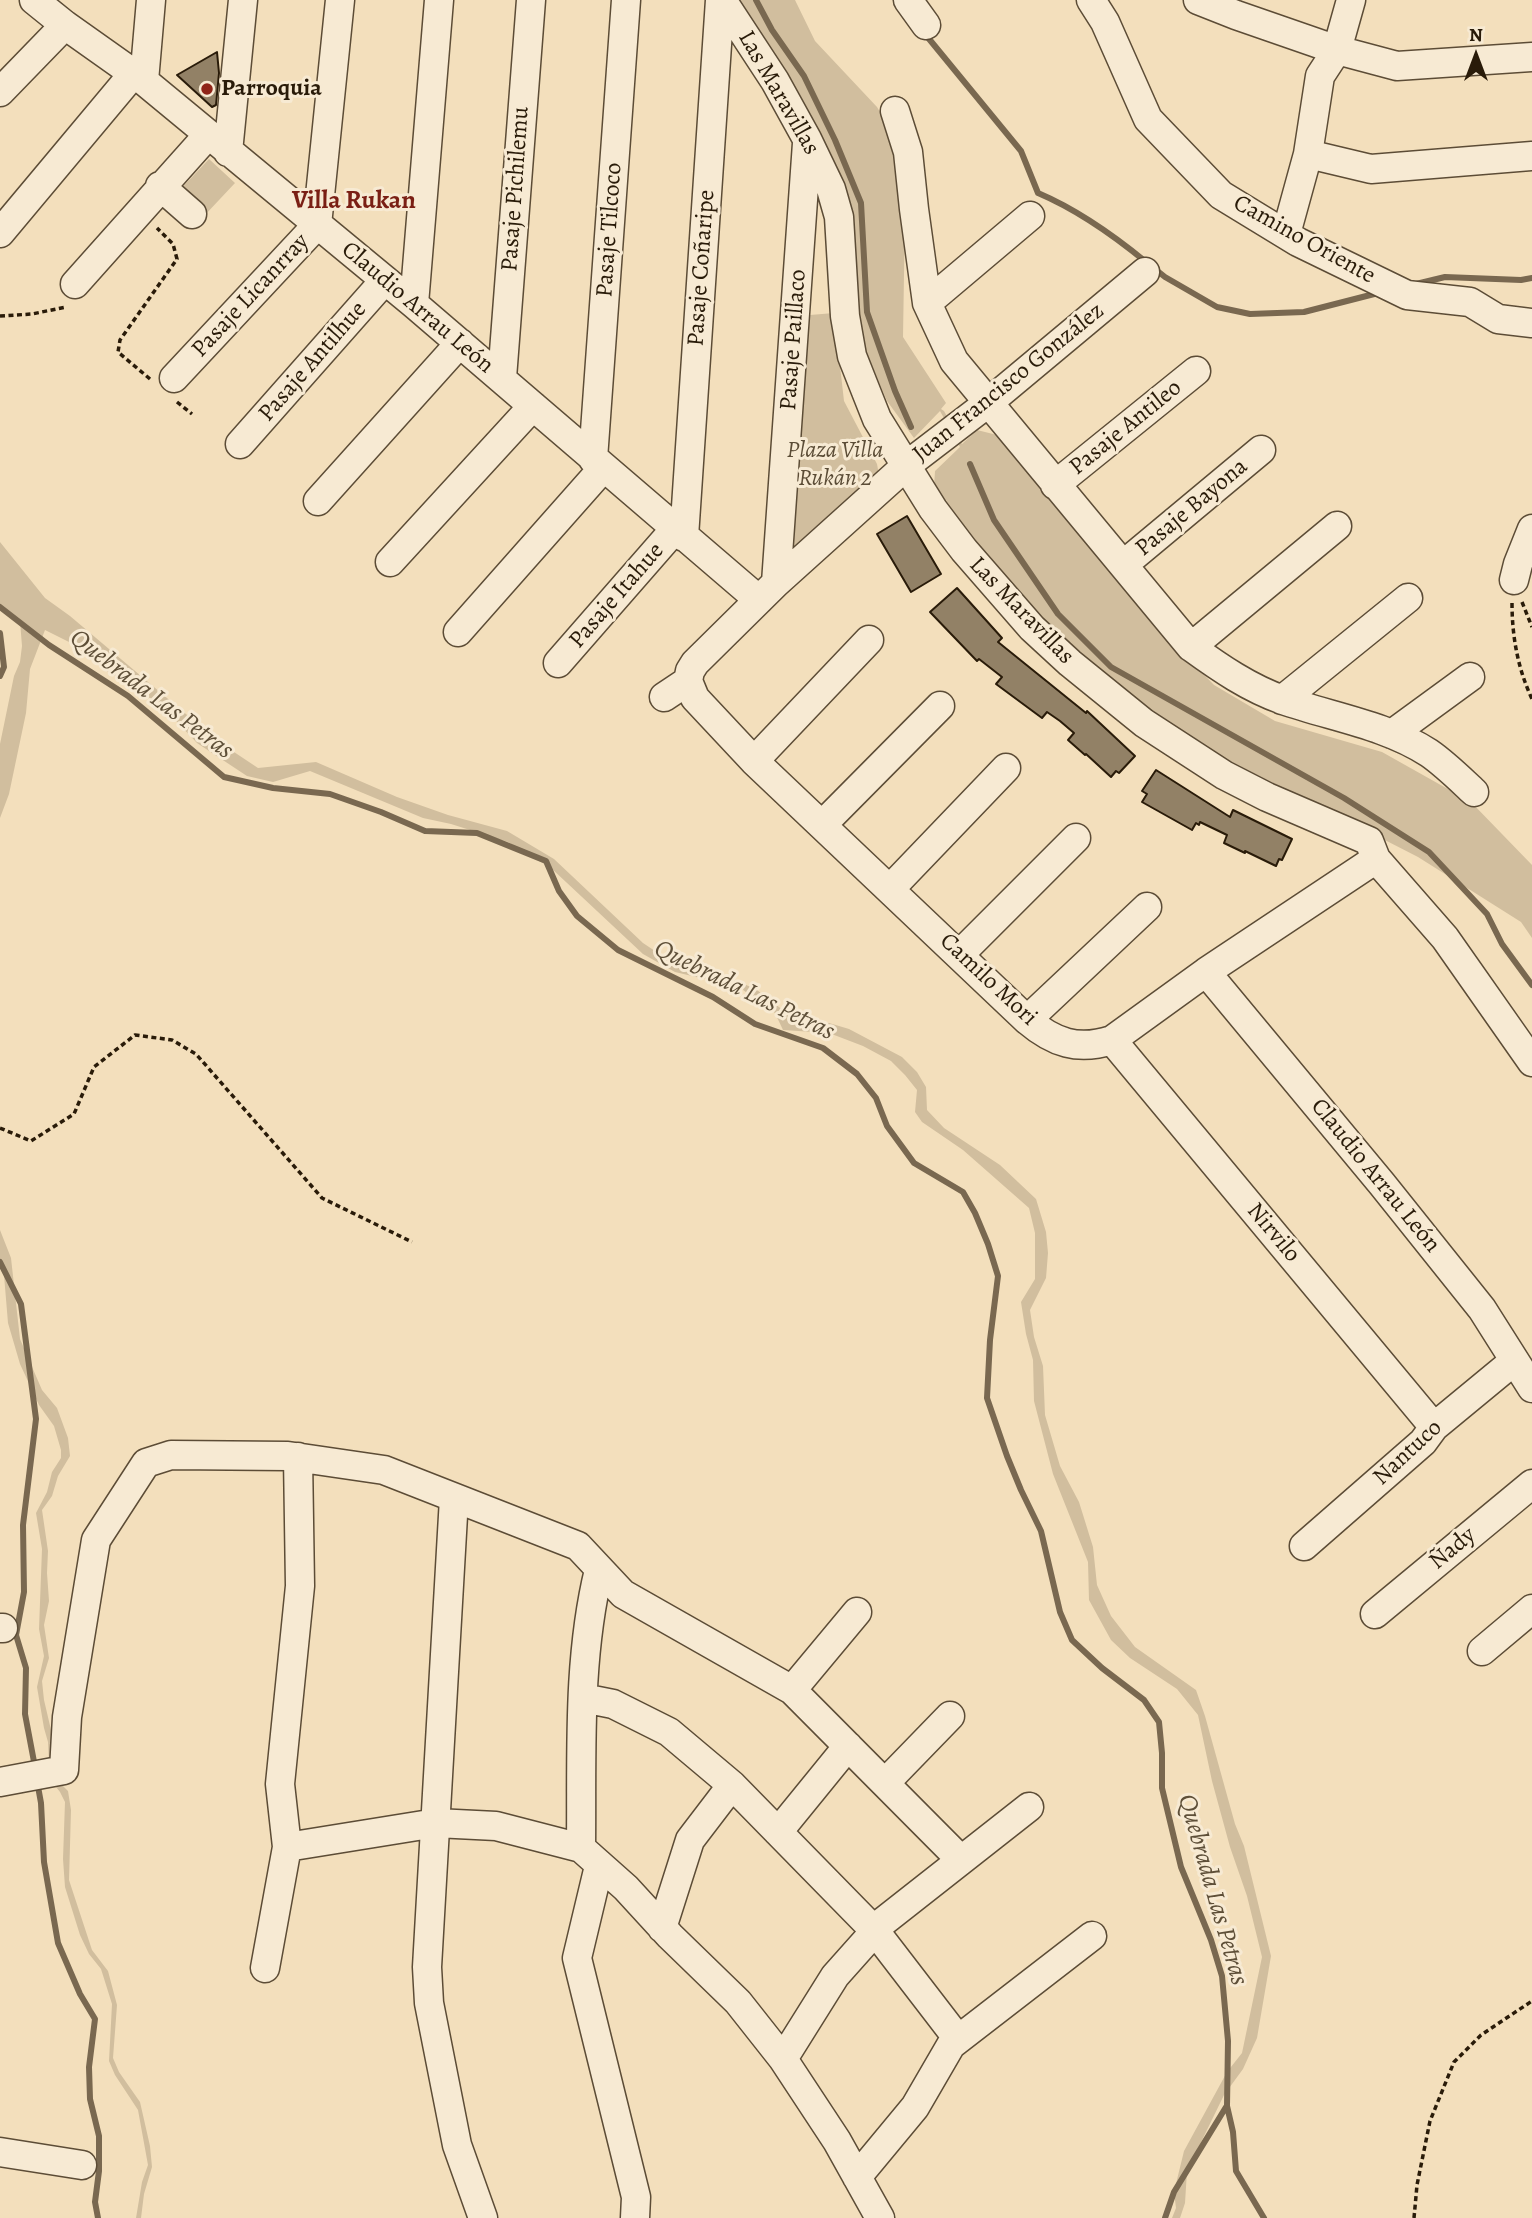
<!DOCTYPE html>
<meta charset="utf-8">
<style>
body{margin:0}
#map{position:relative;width:1532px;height:2218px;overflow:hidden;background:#f3dfbc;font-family:Alegreya,serif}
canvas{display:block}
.north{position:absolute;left:1441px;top:21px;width:70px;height:70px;-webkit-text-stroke:5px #f7ead3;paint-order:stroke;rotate:0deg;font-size:19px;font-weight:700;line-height:28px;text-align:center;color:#291b09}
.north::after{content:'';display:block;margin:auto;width:24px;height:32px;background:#291b09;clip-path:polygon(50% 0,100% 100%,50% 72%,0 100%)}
</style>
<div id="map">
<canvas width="1532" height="2218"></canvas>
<div class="north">N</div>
</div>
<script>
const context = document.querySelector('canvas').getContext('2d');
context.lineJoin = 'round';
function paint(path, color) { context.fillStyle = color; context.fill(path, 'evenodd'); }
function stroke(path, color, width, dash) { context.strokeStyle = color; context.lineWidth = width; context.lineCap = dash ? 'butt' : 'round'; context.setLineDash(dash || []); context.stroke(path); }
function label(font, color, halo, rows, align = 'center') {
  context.font = font + ' Alegreya,serif'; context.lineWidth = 6; context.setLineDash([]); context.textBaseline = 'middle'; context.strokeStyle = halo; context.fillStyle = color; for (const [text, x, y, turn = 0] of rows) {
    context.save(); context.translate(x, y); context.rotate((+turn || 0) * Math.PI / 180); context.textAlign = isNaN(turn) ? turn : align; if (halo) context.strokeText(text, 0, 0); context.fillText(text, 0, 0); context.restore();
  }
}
paint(new Path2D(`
 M732,0H795L815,41L877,107L899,144L905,212L903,337L946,403L941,409L944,411L962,444L977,430L997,435L1143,612L1214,685L1275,721L1382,752L1471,802L1532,865V938L1521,922L1418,857L1168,729L1007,587L934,487L935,471L960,447L940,411L914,438L887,401L863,345L850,230Z
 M209,159L235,183L204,216L178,192Z
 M834,313L844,401L877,464L879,475L788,557L810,315Z
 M0,542L45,598L70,616L219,742L258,768L316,762L397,797L448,815L507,831L554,859L643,943L676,965L716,971L757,990L797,1021L829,1023L849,1029L902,1057L917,1072L926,1087L927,1110L944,1128L1000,1165L1036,1199L1046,1232L1048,1253L1046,1278L1030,1310L1034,1337L1043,1366L1045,1415L1060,1466L1079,1502L1093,1547L1097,1585L1111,1616L1135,1647L1196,1690L1205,1716L1235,1824L1244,1846L1271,1956L1257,2038L1243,2069L1224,2095L1187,2171L1185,2203L1180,2218H1172L1176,2208L1174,2192L1184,2151L1227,2072L1242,2053L1262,1957L1247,1896L1230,1847L1212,1781L1198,1715L1177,1689L1130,1658L1111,1640L1089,1600L1088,1562L1053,1474L1034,1401L1033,1360L1026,1334L1021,1302L1035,1279V1233L1029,1208L963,1150L922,1122L915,1112L917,1090L905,1075L891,1061L863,1046L829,1033L783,1030L775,1013L739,987L675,972L643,954L551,868L508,842L451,824L423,818L310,771L273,782L247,776L197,743L161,705L102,668L73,644L45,630L30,669L26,713L9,794L0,818V744L14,676L20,662L22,646L20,621L0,605Z
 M0,1230L11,1258L20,1339L42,1390L57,1408L68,1438L70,1456L58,1476L52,1496L42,1510L48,1551L47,1573L49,1601L44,1625L49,1658L42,1681L44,1700L55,1747L56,1779L68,1791L71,1810L69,1880L92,1950L108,1971L117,2005L113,2058L119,2072L140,2102L150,2146L152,2167L144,2194L141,2218H136L142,2182L148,2165L138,2110L115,2075L109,2061L112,2004L101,1969L89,1954L80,1935L65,1887L63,1859L65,1802L60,1792L53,1783L49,1762L48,1742L44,1728L37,1687L44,1656L39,1629L42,1549L36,1513L47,1492L52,1472L61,1458V1450L54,1426L39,1405L20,1364L8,1323L4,1275L0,1268Z`), '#d1be9e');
stroke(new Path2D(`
 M756,0L772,30L804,76L835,140L861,203L867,312L895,391L911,427
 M925,34L1021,151L1038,193C1078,210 1112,234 1146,262
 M1155,269L1165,277L1217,307L1250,314L1304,312L1382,292
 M1416,284L1445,277L1521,280L1532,278
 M970,464L994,520L1058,614L1111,667L1344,798L1429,852L1487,914L1502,944L1532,985
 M0,607L49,645L128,696L224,777L273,788L330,794L381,812L425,831L477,833L546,861L559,891L577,916L618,950L713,997L755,1024L823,1048L857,1074L876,1098L887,1126L914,1163L963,1192L975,1213L988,1244L998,1276L990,1340L987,1398L1007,1456L1021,1490L1041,1531L1060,1612L1072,1640L1102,1668L1144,1700L1159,1722L1162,1753V1788L1181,1867L1211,1940L1222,1976L1228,2041L1227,2106L1233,2132L1236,2171L1264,2218
 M0,633L4,667L0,676
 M0,1262L21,1304L36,1419L23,1525L24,1592L16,1635L26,1668L25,1714L35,1767
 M37,1781L41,1803L44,1862L58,1943L80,1994L95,2019L89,2067L90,2099L99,2136V2171L95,2202L98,2218
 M1165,2218L1174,2192L1226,2107`), '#796850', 6);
const building = new Path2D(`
 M217,52L219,73L216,105L212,107L177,75Z
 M907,516L941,574L911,592L877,534Z
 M957,588L1002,638L998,642L1086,713L1087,711L1135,756L1119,773L1116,771L1111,777L1086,754L1085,755L1068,740L1074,733L1060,721L1047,712L1042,718L996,684L1002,677L979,659L977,661L930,612Z
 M1156,770L1230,817L1233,810L1292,839L1282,860L1279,859L1276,866L1245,851V853L1224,843L1227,835L1200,822L1199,825L1196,823L1192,830L1142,802L1147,794L1142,791Z`);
paint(building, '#928166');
stroke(building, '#291b09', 2);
const minor = new Path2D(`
 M34,0L65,25L144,81L414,304L759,600
 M722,0L775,81L807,139L831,189L839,217L845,316L852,356L877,419L933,509L964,550L1032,628L1070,663L1144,723L1224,775L1267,797L1369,841L1376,859L1445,938L1532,1062
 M908,0L926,25
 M1091,0L1105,22L1148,119L1221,195L1298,242L1407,295L1470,302L1498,319L1532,323
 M1198,0L1236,15L1337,50L1397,66L1532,57
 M144,81L151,0
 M0,92L65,25
 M895,111L908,152L914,209L927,303L954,361L1191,647C1220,668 1249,688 1283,700C1332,717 1386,725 1429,753C1445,764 1460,779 1474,792
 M228,152L243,0
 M1308,154L1371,169L1532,156
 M160,186L192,214
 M0,233L133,74
 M1286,234L1308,154L1320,76L1337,50L1351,0
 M75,284L208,135
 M927,303L1030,216
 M414,304L439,0
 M174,378L317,225L340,0
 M502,378L531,0
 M240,444L385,280
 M593,459L626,0
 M1055,485L1196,371
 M318,501L460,343
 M684,537L720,0
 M390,562L533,406
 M1123,565L1261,450
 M1514,580L1518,564L1532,529
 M776,583L807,143
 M458,632L604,467
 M1191,647L1337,526
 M558,663L675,529
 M688,681L695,698L754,761L1027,1020C1054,1043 1078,1051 1112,1040L1206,972L1376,859
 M664,697L688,681L690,671L695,663L776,583L907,465L988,403L1145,272
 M1282,700L1408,598
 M1392,734L1470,677
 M754,761L869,640
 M823,824L940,706
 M890,889L1006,768
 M960,954L1076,838
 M1206,972L1382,1184L1482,1309L1532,1388
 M1027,1020L1147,907
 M1112,1040L1434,1427
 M298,1457L300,1586L280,1784L287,1847L436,1823L496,1826L581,1848L626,1888L670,1936L738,2002L783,2059L837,2141L880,2218
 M454,1498L427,1967L429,2003L457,2145L483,2218
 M1304,1546L1423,1442L1434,1427L1514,1361
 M1375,1614L1532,1484
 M0,1628H3
 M1482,1651L1532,1609
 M792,1690L857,1612
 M583,1698L613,1704L669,1732L732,1785L875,1931L958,2039
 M0,1782L64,1770L67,1717L96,1540L146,1463L171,1455L288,1456L384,1470L578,1546L623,1594L792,1690L961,1860
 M885,1783L950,1716
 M778,1832L848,1746
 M581,1848C582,1756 577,1660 599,1570
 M599,1866L577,1958L636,2197L635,2218
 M662,1928L690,1840L732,1785
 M265,1968L287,1847
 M783,2059L835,1976L884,1921L1029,1807
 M0,2152L82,2165
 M857,2177L915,2107L951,2045L1092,1936`);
stroke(minor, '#5c4c36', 31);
stroke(new Path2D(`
 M0,316L32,314L66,307
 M150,379L118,352L120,340L177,259L173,244L157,228
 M177,402L192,414
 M1522,602L1532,627
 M1512,603C1512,637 1518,669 1532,699
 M0,1128L31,1141L74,1114L94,1067L135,1035L172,1040L196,1054L322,1198L412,1242
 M1414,2218L1417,2185L1430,2121L1454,2062L1481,2035L1532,2001`), '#291b09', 3.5, [5, 3.5]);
stroke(minor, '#f7ead3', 28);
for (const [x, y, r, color] of [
 [207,89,7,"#8f2418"]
]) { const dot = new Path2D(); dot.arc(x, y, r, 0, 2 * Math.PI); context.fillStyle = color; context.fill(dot); stroke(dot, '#f7ead3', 2.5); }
label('bold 24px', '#291b09', '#f7ead3', [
 ["Parroquia",221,89]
], 'left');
label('24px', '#291b09', '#f7ead3', [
 ["Las Maravillas",778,93,60],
 ["Pasaje Pichilemu",516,189,-86],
 ["Pasaje Tilcoco",610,230,-86],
 ["Camino Oriente",1304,240,29],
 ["Pasaje Coñaripe",702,268,-86],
 ["Pasaje Licanrray",251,296,-47],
 ["Claudio Arrau León",417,308,40],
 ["Pasaje Paillaco",794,340,-86],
 ["Pasaje Antilhue",313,362,-49],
 ["Juan Francisco González",1009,383,-39],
 ["Pasaje Antileo",1126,428,-39],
 ["Pasaje Bayona",1192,508,-40],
 ["Pasaje Itahue",617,596,-49],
 ["Las Maravillas",1021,611,46],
 ["Camilo Mori",988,980,43],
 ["Claudio Arrau León",1375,1176,51],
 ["Nirvilo",1273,1233,50],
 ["Nantuco",1408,1453,-43],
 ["Ñady",1453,1549,-40]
]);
label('italic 24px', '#5b4c36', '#f7ead3', [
 ["Plaza Villa",835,451],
 ["Rukán 2",835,479]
]);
label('bold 26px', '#7a1f14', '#f7ead3', [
 ["Villa Rukan",354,202]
]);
label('italic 26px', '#5e4f38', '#f7ead3', [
 ["Quebrada Las Petras",151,695,37],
 ["Quebrada Las Petras",744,991,26],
 ["Quebrada Las Petras",1212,1890,74]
]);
</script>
